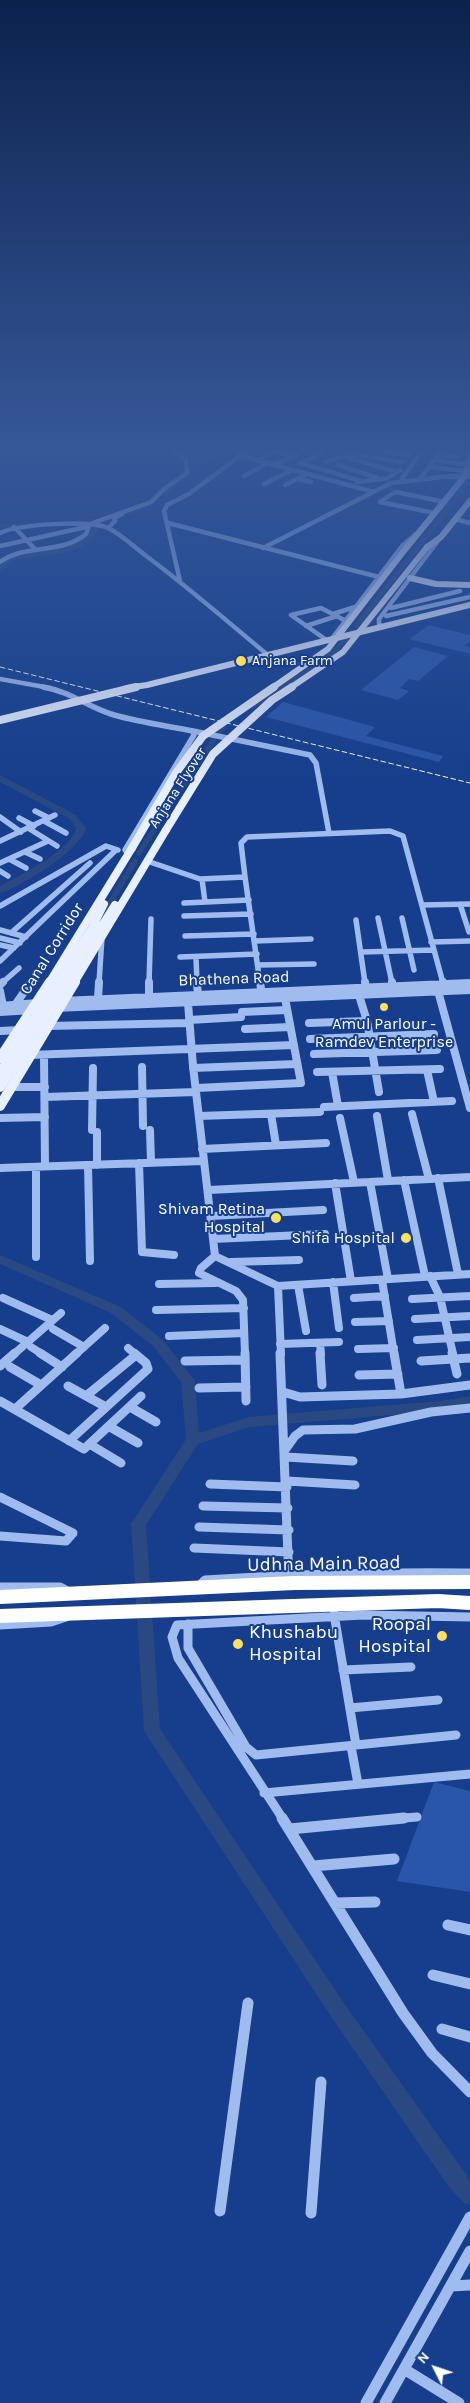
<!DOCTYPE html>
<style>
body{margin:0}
#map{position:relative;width:470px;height:2403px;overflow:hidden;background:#163e8c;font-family:Karla,sans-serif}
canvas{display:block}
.north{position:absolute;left:410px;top:2343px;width:50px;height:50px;-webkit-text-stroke:4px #163e8c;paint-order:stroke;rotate:311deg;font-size:14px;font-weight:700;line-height:20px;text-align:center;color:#fff}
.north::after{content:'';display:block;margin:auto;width:18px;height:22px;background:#fff;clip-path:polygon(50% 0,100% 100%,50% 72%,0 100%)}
</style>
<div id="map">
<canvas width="470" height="2403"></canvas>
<div class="north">N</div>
</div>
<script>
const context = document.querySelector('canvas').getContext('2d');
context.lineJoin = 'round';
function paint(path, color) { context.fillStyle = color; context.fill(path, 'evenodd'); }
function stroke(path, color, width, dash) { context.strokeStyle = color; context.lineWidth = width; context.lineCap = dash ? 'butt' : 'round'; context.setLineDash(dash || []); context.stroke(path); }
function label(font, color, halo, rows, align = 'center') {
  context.font = font + ' Karla,sans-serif'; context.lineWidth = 4; context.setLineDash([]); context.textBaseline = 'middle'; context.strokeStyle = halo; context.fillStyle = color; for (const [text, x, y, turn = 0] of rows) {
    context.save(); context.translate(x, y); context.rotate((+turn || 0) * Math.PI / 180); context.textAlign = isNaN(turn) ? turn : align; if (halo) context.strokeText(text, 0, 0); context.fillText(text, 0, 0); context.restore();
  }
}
paint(new Path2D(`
 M199,452H234V453L197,465L189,455Z
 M429,625L470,635V641L465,646L470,647V654L409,639Z
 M414,647L448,656L418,681L409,679L400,688L409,691L398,700L361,690Z
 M283,702L375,727L366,736L443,756L439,762L266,717Z
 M434,1782L470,1791V1892L397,1881Z`), '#2956aa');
stroke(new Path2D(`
 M356,626L470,481
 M281,688L327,658L346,639`), '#2a4882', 4.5);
stroke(new Path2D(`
 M253,706L283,687
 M219,732L223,727
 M139,853L214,739
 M99,921L135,861`), '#2a4882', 5.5);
paint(new Path2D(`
 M191,467L197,468L191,476H187Z
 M171,483L178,485L167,496H161V492Z
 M151,502H154V506L104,524L90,542L70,552L13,560L0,573V566L8,556L65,548L84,538L98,520L124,509Z
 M50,521V525H47L0,528V524Z
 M0,775L76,815L86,828C82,849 20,888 0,893V886C20,875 72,850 76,828L70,819L0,782Z
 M0,1255L121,1307L163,1340L195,1381L199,1433L249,1417L440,1401L470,1396V1406L440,1411L249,1427L198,1444L146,1525L160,1729L346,2006L470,2180V2205L463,2202L449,2187L332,2018L144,1731L131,1524L186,1439L181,1382L153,1346L111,1313L0,1264Z`), '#2a4882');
stroke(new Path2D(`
 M280,452L295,456
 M383,452L410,455
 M351,454L403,462
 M238,455L374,492
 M438,455L458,457
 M257,460L274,452
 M434,460L469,465
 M326,462L343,456L397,472
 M301,463L361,481
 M299,464L324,452
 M274,465L301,452
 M338,465L378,478
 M429,467L467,471
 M470,475L442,477H470
 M244,476L268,463
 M402,478L422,452
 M298,479L311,482
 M420,479L440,452
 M357,482L388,478L400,470
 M264,484L292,470
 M285,485L307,474
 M435,513L380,502L395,492L445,502
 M455,519L470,523
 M168,523L379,577
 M87,525L151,502L164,489L187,473L186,460L175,452
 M14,527L36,550
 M108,528L115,521L114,518L122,514
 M0,533C19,524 89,520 108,528C121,534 134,547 145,555C188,587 228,622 269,656
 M0,546L86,527
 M263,548L391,483L442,477
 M0,562C26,543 61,555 86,534L89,526
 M180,581L164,511L167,505L189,494L245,452
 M391,608L460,591
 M333,614L355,607
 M386,616L470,597
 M306,626L337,616
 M383,627L379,624V619L441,537
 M325,639L291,615L321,608L346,621
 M330,641L402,546L416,534
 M0,679L50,688`), '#a0bcef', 4.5);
stroke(new Path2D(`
 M43,687C72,692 87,707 114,715C139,722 167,726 193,731L194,735L125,850L129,854
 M193,731L310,755L316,763L329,833
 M35,811L49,818
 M0,817L21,832
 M19,818L34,826
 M44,821L66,833
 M28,828L57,846
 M0,841L55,815
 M25,852L40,859
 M9,859L26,868
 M147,861L200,879L245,877L260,983
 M0,863L48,841
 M0,871L8,876
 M245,877L241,843L247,837L390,831L403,836L443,983
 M202,879L205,902
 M184,903L249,900
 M460,904L469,932
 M422,905L470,904
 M0,906L106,846L118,850
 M184,916L251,914
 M378,918L392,983
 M402,918L414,970
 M356,920L365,983
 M0,930L26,937
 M11,933L90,863
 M185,936L254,934
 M0,938L20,943
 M255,941L311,939
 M431,942L470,941
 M0,945L14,948
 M362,952L433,950
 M180,957L257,954
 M196,957L197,983
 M0,961L116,850
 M258,965L314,964
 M2,983L19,968
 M31,983L40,970
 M99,983L102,937
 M149,983L151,919
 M465,983H470`), '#a0bcef', 5.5);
stroke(new Path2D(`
 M197,982L198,997
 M260,982L262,995
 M365,982L366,992
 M392,982L393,986
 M443,982L444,987
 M0,985L3,982
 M0,991L3,1006
 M438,991L470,1108
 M358,992L367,1021L379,1092
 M149,996V982
 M98,999L99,982
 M62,1001L470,983
 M188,1003L193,1066L215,1256L278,1286L281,1354
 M15,1005L31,982
 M0,1006L38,1003
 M55,1008L470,990
 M0,1012L33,1010
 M242,1012L287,1010
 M189,1020L241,1017
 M309,1023L367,1021
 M48,1026L189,1023
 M245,1029L290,1027
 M0,1031L20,1030
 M310,1039L434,1034
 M314,1054L437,1050
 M30,1055L294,1045
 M44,1055L45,1166
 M142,1067L143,1126
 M193,1068L297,1064
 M427,1070L434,1102
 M317,1072L440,1069
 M332,1072L338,1106
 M11,1087H45
 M197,1088L301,1083L285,998
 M45,1097L196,1092
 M324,1107L452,1101
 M271,1114L276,1145
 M412,1114L429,1179
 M199,1116L320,1112
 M377,1116L388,1180
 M0,1118L45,1117
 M340,1118L354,1182
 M92,1130L93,1068
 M150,1130L151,1162
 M97,1132V1165
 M202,1149L326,1143
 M139,1163L142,1252L174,1255
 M88,1165L90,1261
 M36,1167V1257
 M0,1168L203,1161
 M438,1178L458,1274
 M404,1180L425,1276
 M370,1182L388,1279
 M335,1183L351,1281
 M209,1190L470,1177
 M211,1216L323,1210
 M213,1239L325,1234
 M215,1256L201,1268L199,1273L236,1291L243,1300L245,1354
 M231,1262L299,1260
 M430,1276L440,1297L453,1354
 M382,1280L394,1354
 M333,1282L339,1328
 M159,1284L215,1283
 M298,1285L306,1331
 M278,1286L470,1274
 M3,1298L52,1320
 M354,1298L385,1296
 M412,1299L470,1296
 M156,1310L244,1308
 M415,1319L470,1316
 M355,1322L389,1321
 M0,1329L28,1342
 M53,1329L84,1347
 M169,1336L244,1333
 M417,1340L470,1337
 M320,1343L321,1354
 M280,1344L339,1342
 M31,1347L42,1354
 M128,1348L135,1354
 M358,1349L394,1348
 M14,1354L61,1313
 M76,1354L105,1328`), '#a0bcef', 8);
stroke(new Path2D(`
 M40,1353L62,1367
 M245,1353L246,1401
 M280,1353L289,1582
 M320,1353L322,1385
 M394,1353L401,1394
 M452,1353L457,1374
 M185,1361L245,1360
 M421,1361L470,1358
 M0,1366L15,1353
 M10,1367L41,1385
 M359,1375L398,1374
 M68,1386L106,1407
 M199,1388L246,1387
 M283,1392L300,1397L401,1394L470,1385
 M86,1396L136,1355
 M0,1401L84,1449L141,1396
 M130,1407L156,1422
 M15,1409L77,1353
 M110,1427L138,1443
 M69,1441L148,1369L146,1363L134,1353
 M91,1445L121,1463
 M285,1450L295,1436L303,1430L355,1429L431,1412L470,1408
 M286,1457L353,1461
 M287,1481L355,1485
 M210,1484L287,1487
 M0,1497L73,1533L66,1541L0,1536
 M203,1506L288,1508
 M199,1527L289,1530
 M194,1548L289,1552
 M0,1587H60L69,1592
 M198,1587L205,1580C293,1574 381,1572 470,1573
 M334,1614L356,1745
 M188,1624V1648L246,1747L256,1755L456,1735
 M0,1625L51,1622L66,1617
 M343,1670L411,1667
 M350,1708L438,1700
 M351,1746L358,1784
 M264,1793L470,1774
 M283,1819L178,1658L172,1637L177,1625L363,1615L470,1617
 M391,1819L417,1817`), '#a0bcef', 9);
stroke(new Path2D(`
 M282,1818L403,2013L432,2053L470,2092
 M290,1829L404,1818
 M313,1866L394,1859
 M335,1903L375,1902
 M448,1925L470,1930
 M433,1975L470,1984
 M442,2029L470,2037
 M220,2211L248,2003
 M311,2213L321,2082
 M451,2286L470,2285
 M404,2369L459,2403
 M366,2403L470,2217
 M385,2403L470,2251`), '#a0bcef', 11);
stroke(new Path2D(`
 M407,547L465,476L470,457
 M427,547L441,537L470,501
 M410,578L436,584L470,585
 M127,688L147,685L470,605`), '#e8efff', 6);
stroke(new Path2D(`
 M0,720L136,687
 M49,983L132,848
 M74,983L166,830`), '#e8efff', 8);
stroke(new Path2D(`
 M0,1058L50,982
 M0,1106L75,982`), '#e8efff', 10);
stroke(new Path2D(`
 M0,1597L294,1583L470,1582
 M0,1616L438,1601L470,1603`), '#fff', 14);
stroke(new Path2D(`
 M0,667L470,783`), '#fff', 1, [5.5, 2.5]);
stroke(new Path2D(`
 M272,688L328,649L407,547
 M290,688L343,652L427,547`), '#e8efff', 6);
stroke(new Path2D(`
 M166,830L213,754L272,700L292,687
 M132,848L176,773L203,736L274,687
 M57,983L92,928L104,904
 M66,983L115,905`), '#e8efff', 8);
stroke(new Path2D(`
 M0,1073L58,982
 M0,1087L66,982`), '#e8efff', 10);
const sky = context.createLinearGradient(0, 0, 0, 788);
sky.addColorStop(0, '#0c224d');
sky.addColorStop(0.57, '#365899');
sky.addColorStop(1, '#36589900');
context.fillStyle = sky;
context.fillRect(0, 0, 470, 788);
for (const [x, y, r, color] of [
 [241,661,6,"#ffe05e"],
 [384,1007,5,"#ffe05e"],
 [276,1218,6,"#ffe05e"],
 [406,1238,6,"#ffe05e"],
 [442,1636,6,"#ffe05e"],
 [238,1644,6,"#ffe05e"]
]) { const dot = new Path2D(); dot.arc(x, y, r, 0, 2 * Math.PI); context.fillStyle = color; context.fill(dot); stroke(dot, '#163e8c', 2); }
label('14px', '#fff', '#163e8c', [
 ["Anjana Farm",252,661]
], 'left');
label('14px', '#fff', '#163e8c', [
 ["Anjana Flyover",178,788,-57]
]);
label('16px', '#fff', '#163e8c', [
 ["Canal Corridor",52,949,-58],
 ["Bhathena Road",234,979,-2]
]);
label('16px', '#fff', '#163e8c', [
 ["Amul Parlour -",384,1024,"center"],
 ["Ramdev Enterprise",384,1042,"center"],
 ["Shivam Retina",265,1209],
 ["Hospital",265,1227],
 ["Shifa Hospital",395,1238]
], 'right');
label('19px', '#fff', '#163e8c', [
 ["Udhna Main Road",324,1564,-1]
]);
label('19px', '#fff', '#163e8c', [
 ["Roopal",431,1625],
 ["Hospital",431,1647],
 ["Khushabu",249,1633,"left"],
 ["Hospital",249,1655,"left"]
], 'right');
</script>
